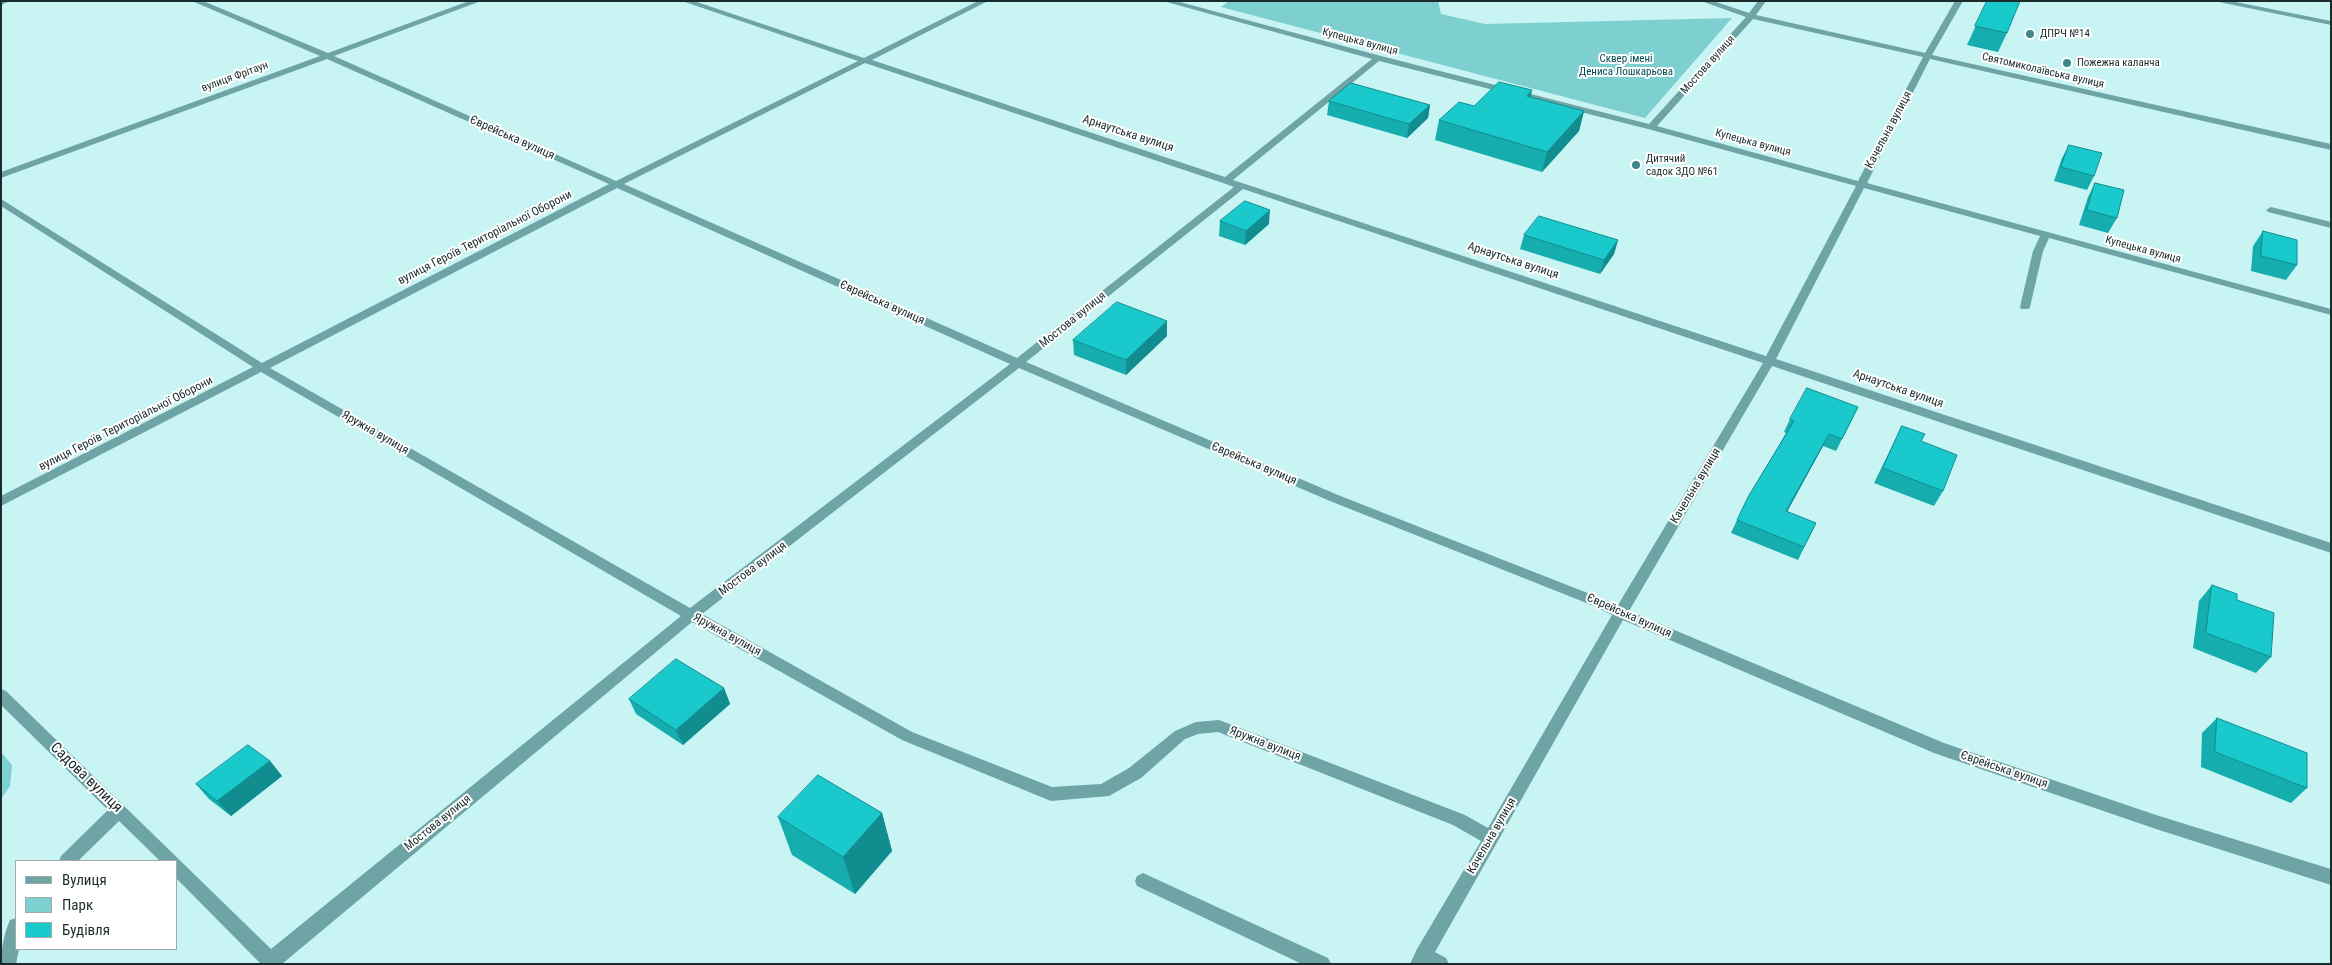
<!DOCTYPE html>
<meta charset="utf-8">
<style>
body{margin:0}
#map{position:relative;width:2332px;height:965px;overflow:hidden;background:#c9f4f4;font-family:"Roboto Condensed",sans-serif}
canvas{display:block}
.frame{position:absolute;inset:0;border:2px solid #1a2b2b;pointer-events:none}
.legend{position:absolute;left:15px;top:860px;width:162px;height:90px;box-sizing:border-box;background:#fff;border:1px solid #a3aaaa;margin:0;padding:6px 9px;list-style:none;font-size:15px;color:#1a2b2b}
.legend li{display:flex;align-items:center;gap:10px;height:25px}
.legend b{width:25px;border:1px solid #a3aaaa}
</style>
<div id="map">
<canvas width="2332" height="965"></canvas>
<div class="frame"></div>
<ul class="legend">
<li><b style="height:6px;background:#6ea4a5"></b>Вулиця</li>
<li><b style="height:14px;background:#7ecfd0"></b>Парк</li>
<li><b style="height:14px;background:#19c9cc"></b>Будівля</li>
</ul>
</div>
<script>
const context = document.querySelector('canvas').getContext('2d');
context.lineJoin = 'round';
function paint(path, color) { context.fillStyle = color; context.fill(path, 'evenodd'); }
function stroke(path, color, width, dash) { context.strokeStyle = color; context.lineWidth = width; context.lineCap = dash ? 'butt' : 'round'; context.setLineDash(dash || []); context.stroke(path); }
function label(font, color, halo, rows, align = 'center') {
  context.font = font + ' "Roboto Condensed",sans-serif'; context.lineWidth = 4; context.setLineDash([]); context.textBaseline = 'middle'; context.strokeStyle = halo; context.fillStyle = color; for (const [text, x, y, turn = 0] of rows) {
    context.save(); context.translate(x, y); context.rotate((+turn || 0) * Math.PI / 180); context.textAlign = isNaN(turn) ? turn : align; if (halo) context.strokeText(text, 0, 0); context.fillText(text, 0, 0); context.restore();
  }
}
paint(new Path2D(`
 M1229,1H1438L1441,14L1485,24L1732,18L1645,118L1221,7Z
 M1,752L12,765L10,786L1,799Z`), '#7ecfd0');
paint(new Path2D(`
 M1,1H10L1,5Z
 M192,1H203L328,53L469,1H481L334,56L616,181L858,61L682,1H694L864,58L978,1H988L872,60L1225,177L1372,59L1163,1H1176L1381,56L1649,124L1746,17L1701,1H1713L1749,13L1758,1H1766L1756,15L1925,53L1955,1H1963L1932,55L2331,144V150L1930,59L1867,183L2331,309V315L2049,238L2043,251L2030,307L2029,309H2021L2020,307L2033,251L2040,236L1864,188L1776,359L2331,543V553L1772,366L1629,611L1944,743L2156,815L2331,869V885L2156,829L1934,753L1623,620L1435,952L1446,958L1449,964H1410L1417,949L1481,841L1453,825L1218,732L1198,734L1185,739L1141,778L1109,796L1051,801L902,740L692,622L282,964H261L176,878V861H160L119,821L78,861H59L61,856L108,810L1,705V689L6,691L271,949L681,616L261,372L1,506V496L253,367L1,206V199L262,363L609,184L327,59L1,178V172L320,56ZM1753,19L1923,57L1858,181L1657,126ZM1379,61L1648,129L1856,186L1766,356L1233,180ZM865,63L1223,183L1234,187L1017,358L624,184ZM617,188L1010,364L690,608L270,368ZM1243,189L1763,363L1618,605L1338,495L1026,362ZM1019,368L1330,501L1594,606L1612,615L1488,828L1465,815L1219,720L1196,722L1175,731L1129,768L1101,784L1052,787L912,732L702,614Z
 M2214,1H2231L2331,21V25Z
 M2271,207L2331,222V228L2268,212L2266,210Z
 M1143,873L1328,958L1331,964H1302L1137,886L1135,881L1137,876Z
 M16,918V949H19L16,964H1C1,949 4,934 10,920Z`), '#6ea4a5');
paint(new Path2D(`
 M1987,1L2007,33L1998,52L1967,45Z
 M1531,97L1584,111L1579,131L1542,172L1435,140L1439,120L1474,106Z
 M1329,101L1430,105L1428,118L1407,138L1327,115Z
 M2069,145L2094,176L2087,190L2054,181L2062,158Z
 M2095,183L2117,218L2108,233L2079,225L2088,197Z
 M1220,221L1269,224L1245,245L1219,236Z
 M2263,231L2297,265L2286,280L2251,271L2253,246Z
 M1524,235L1618,240L1614,254L1600,274L1520,249Z
 M1167,336L1126,375L1074,355L1073,340Z
 M1858,407L1836,451L1823,446L1787,512L1816,523L1798,560L1731,533L1737,520L1786,433L1784,432L1790,419Z
 M1902,426L1921,441L1943,491L1934,506L1874,483Z
 M2212,585L2237,600L2271,657L2256,673L2193,648L2199,601Z
 M724,688L730,704L683,745L636,714L629,699Z
 M2217,718L2307,788L2291,803L2201,767L2202,733Z
 M270,761L282,776L231,816L209,799L196,784Z
 M882,813L892,851L855,894L792,855L778,817Z`), '#16adaf');
paint(new Path2D(`
 M1532,90L1528,110L1527,96Z
 M1430,105L1428,118L1407,138L1409,124Z
 M1584,111L1579,131L1542,172L1547,152Z
 M1270,210L1269,224L1245,245L1246,231Z
 M1618,240L1614,254L1600,274L1604,260Z
 M1167,321V336L1126,375V360Z
 M1829,434L1823,446L1780,524L1786,511Z
 M724,688L730,704L683,745L676,730Z
 M270,761L282,776L231,816L217,801Z
 M882,813L892,851L855,894L843,857Z`), '#128d8f');
const building = new Path2D(`
 M1987,1H2020L2007,33L1975,26Z
 M1499,82L1532,90L1527,96L1584,111L1547,152L1439,120L1459,102L1474,106Z
 M1351,83L1430,105L1409,124L1329,101Z
 M2069,145L2102,153L2094,176L2061,167Z
 M2095,183L2124,190L2117,218L2087,210Z
 M1245,201L1270,210L1246,231L1220,221Z
 M1539,216L1618,240L1604,260L1524,235Z
 M2263,231L2297,240V265L2261,256Z
 M1117,302L1167,321L1126,360L1073,340Z
 M1807,388L1858,407L1842,439L1829,434L1786,511L1816,523L1804,547L1737,520L1748,497L1794,421L1790,419Z
 M1902,426L1925,434L1921,441L1957,455L1943,491L1883,468Z
 M2212,585L2237,594V600L2274,613L2271,657L2206,633Z
 M676,659L724,688L676,730L629,699Z
 M2217,718L2307,753V788L2215,752Z
 M248,745L270,761L217,801L196,784Z
 M818,775L882,813L843,857L778,817Z`);
paint(building, '#19c9cc');
stroke(building, '#128d8f', 1);
for (const [x, y, r, color] of [
 [2030,34,5,"#3f8789"],
 [2067,63,5,"#3f8789"],
 [1636,165,5,"#3f8789"]
]) { const dot = new Path2D(); dot.arc(x, y, r, 0, 2 * Math.PI); context.fillStyle = color; context.fill(dot); stroke(dot, '#fff', 2); }
label('11px', '#1a2b2b', '#fff', [
 ["ДПРЧ №14",2040,34],
 ["Пожежна каланча",2077,63],
 ["Дитячий",1646,159],
 ["садок ЗДО №61",1646,172]
], 'left');
label('11px', '#1a2b2b', '#fff', [
 ["Купецька вулиця",1360,42,15],
 ["Мостова вулиця",1708,65,-48],
 ["Святомиколаївська вулиця",2043,71,13],
 ["вулиця Фрітаун",235,77,-20],
 ["Купецька вулиця",1753,143,15],
 ["Купецька вулиця",2143,250,15]
]);
label('11px', '#024a4c', '#fff', [
 ["Сквер імені",1626,59],
 ["Дениса Лошкарьова",1626,72]
]);
label('12px', '#1a2b2b', '#fff', [
 ["Качельна вулиця",1889,130,-62],
 ["Арнаутська вулиця",1128,134,18],
 ["Єврейська вулиця",512,138,24],
 ["вулиця Героїв Територіальної Оборони",485,238,-27],
 ["Арнаутська вулиця",1513,261,18],
 ["Єврейська вулиця",882,303,24],
 ["Мостова вулиця",1073,320,-39],
 ["Арнаутська вулиця",1898,389,19],
 ["вулиця Героїв Територіальної Оборони",126,424,-27],
 ["Яружна вулиця",375,433,30],
 ["Єврейська вулиця",1254,464,23],
 ["Качельна вулиця",1696,486,-59],
 ["Мостова вулиця",753,569,-37],
 ["Єврейська вулиця",1629,616,24],
 ["Яружна вулиця",727,635,29],
 ["Яружна вулиця",1265,744,21],
 ["Єврейська вулиця",2004,770,19],
 ["Мостова вулиця",438,823,-39],
 ["Качельна вулиця",1492,836,-60]
]);
label('15px', '#1a2b2b', '#fff', [
 ["Садова вулиця",86,778,44]
]);
</script>
